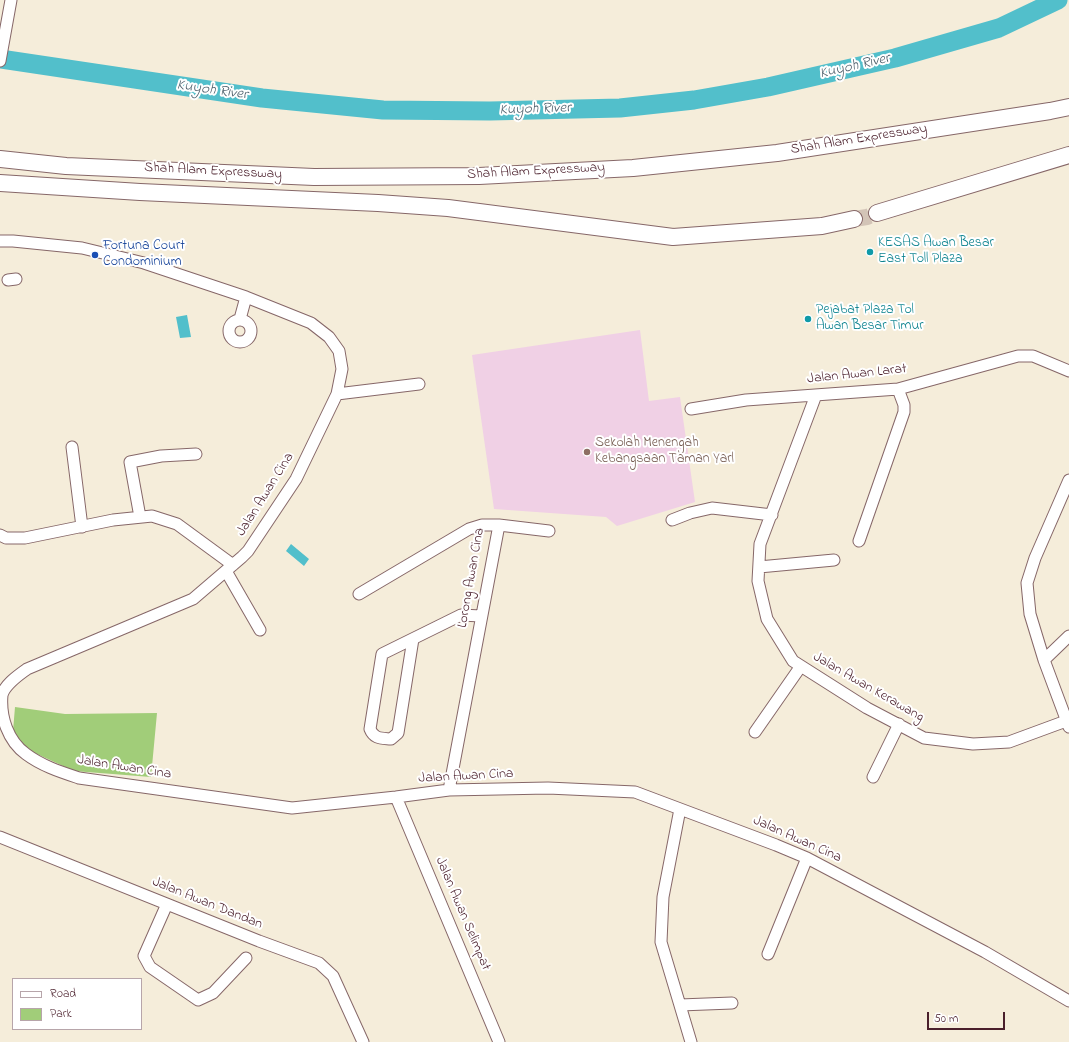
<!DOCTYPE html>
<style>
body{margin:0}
#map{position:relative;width:1069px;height:1042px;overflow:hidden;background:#f5edda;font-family:"Indie Flower",sans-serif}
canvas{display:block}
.legend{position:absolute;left:12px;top:978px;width:130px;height:52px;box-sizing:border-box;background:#fff;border:1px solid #b7a5aa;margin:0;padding:5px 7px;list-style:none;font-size:12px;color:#4a1f2b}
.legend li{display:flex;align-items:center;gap:8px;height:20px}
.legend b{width:20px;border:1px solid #b7a5aa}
.scale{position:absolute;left:927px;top:1012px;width:78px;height:18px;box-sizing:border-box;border:2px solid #4a1f2b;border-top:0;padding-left:5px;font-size:12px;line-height:14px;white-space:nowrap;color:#4a1f2b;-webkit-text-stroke:3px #fff;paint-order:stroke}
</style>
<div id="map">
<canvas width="1069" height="1042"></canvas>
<ul class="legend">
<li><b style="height:5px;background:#fff"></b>Road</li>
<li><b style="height:11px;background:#a1cd79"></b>Park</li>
</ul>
<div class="scale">50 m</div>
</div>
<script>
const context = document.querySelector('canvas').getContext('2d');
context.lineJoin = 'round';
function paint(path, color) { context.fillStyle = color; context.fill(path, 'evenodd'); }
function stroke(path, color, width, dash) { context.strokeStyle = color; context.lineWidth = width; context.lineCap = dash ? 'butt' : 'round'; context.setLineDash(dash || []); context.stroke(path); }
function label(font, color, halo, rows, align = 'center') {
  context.font = font + ' "Indie Flower",sans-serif'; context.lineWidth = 4; context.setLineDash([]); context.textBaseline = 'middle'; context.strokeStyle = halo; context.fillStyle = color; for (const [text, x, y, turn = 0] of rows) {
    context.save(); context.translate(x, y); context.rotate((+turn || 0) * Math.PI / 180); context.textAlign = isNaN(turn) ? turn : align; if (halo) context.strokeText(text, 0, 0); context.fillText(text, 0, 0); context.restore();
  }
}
paint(new Path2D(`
 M640,330L649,401L680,397L695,502L617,526L606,517L494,509L472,355Z`), '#f0d0e5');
paint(new Path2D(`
 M15,707L65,714L157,713L151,777L74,771L26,749L13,731Z`), '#a1cd79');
paint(new Path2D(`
 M187,315L191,337L180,338L176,317Z
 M291,544L309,559L304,566L286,551Z`), '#52bfcb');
stroke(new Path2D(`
 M0,59L262,98L383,110L490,111L620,108L694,100L768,87L895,58L999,28L1058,0`), '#52bfcb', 19);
stroke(new Path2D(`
 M854,219L867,217L877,213`), '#d3c4b7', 16, [16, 8]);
const minor = new Path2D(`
 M0,61L11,0
 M0,241H13L82,248L144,263L246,297L311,323L329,337L339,351L342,369L337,394L296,479L248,551L242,557L193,599L27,669C19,675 5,684 2,695C0,717 8,741 26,754C42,766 61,772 79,778L292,808L396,797L449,790L548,788L635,792L776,845L807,858L985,952L1069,1001
 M8,280L16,279
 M240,319L246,297
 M229 331a11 11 0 1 1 22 0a11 11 0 1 1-22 0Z
 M337,394L419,384
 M816,395L760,544L758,581L767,619L793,661L867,708L924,738L973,744L1009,742L1066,721
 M691,409L746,400L898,389L1018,356H1033L1069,371
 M72,447L82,527
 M1069,480L1035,558L1027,583L1030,614L1044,660L1069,727
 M140,517L130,462L161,456L196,454
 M672,520L690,513L712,508L772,515
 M499,525L549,531
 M0,535L6,538H25L113,520L152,516L177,524L233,565
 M859,541L904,412V405L898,389
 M759,567L834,560
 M226,571L260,630
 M359,594L469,529L482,525H499L449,790
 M413,639L398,733L391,739C381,738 374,739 370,729L382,654L461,615L481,616
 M1044,660L1069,636
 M755,732L801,666
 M873,777L899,724
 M396,797L499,1042
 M680,809L663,897L661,942L691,1042
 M0,837L259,941L319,963L333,976L363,1042
 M167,904L144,956L150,967L198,1000L213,993L246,958
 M768,954L807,858
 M680,1005L732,1003`);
const highway = new Path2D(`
 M0,159L66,166L314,177L479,176L633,168L777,153L1050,111L1069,107
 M0,183L140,192L378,203L448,208L673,237L822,226L854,219
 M877,213L1069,155`);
stroke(minor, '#866768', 13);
stroke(highway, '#866768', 18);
stroke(minor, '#fff', 11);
stroke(highway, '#fff', 16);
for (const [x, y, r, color] of [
 [870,252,4,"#0f9aa8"],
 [95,255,4,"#1a4fb4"],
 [808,319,4,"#0f9aa8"],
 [587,452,4,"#8d6e63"]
]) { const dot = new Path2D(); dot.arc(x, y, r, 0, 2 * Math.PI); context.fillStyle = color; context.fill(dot); stroke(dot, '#fff', 1.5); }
label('14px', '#4a1f2b', '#fff', [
 ["Shah Alam Expressway",859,140,-9],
 ["Shah Alam Expressway",213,172,3],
 ["Shah Alam Expressway",536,172,-3],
 ["Jalan Awan Larat",857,375,-6],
 ["Jalan Awan Cina",266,495,-58],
 ["Lorong Awan Cina",472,578,-80],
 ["Jalan Awan Kerawang",868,688,30],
 ["Jalan Awan Cina",124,768,9],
 ["Jalan Awan Cina",466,777,-3],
 ["Jalan Awan Cina",797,840,24],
 ["Jalan Awan Dandan",207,904,22],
 ["Jalan Awan Selimpat",462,914,67]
]);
label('14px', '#0d838f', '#fff', [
 ["KESAS Awan Besar",878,244],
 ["East Toll Plaza",878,260],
 ["Pejabat Plaza Tol",816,311],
 ["Awan Besar Timur",816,327]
], 'left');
label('14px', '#164399', '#fff', [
 ["Fortuna Court",103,247],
 ["Condominium",103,263]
], 'left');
label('14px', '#785e54', '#fff', [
 ["Sekolah Menengah",595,444],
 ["Kebangsaan Taman Yarl",595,460]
], 'left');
label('italic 15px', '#4d5f6b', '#fff', [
 ["Kuyoh River",855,67,-13],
 ["Kuyoh River",212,91,8],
 ["Kuyoh River",535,110,-2]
]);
</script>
